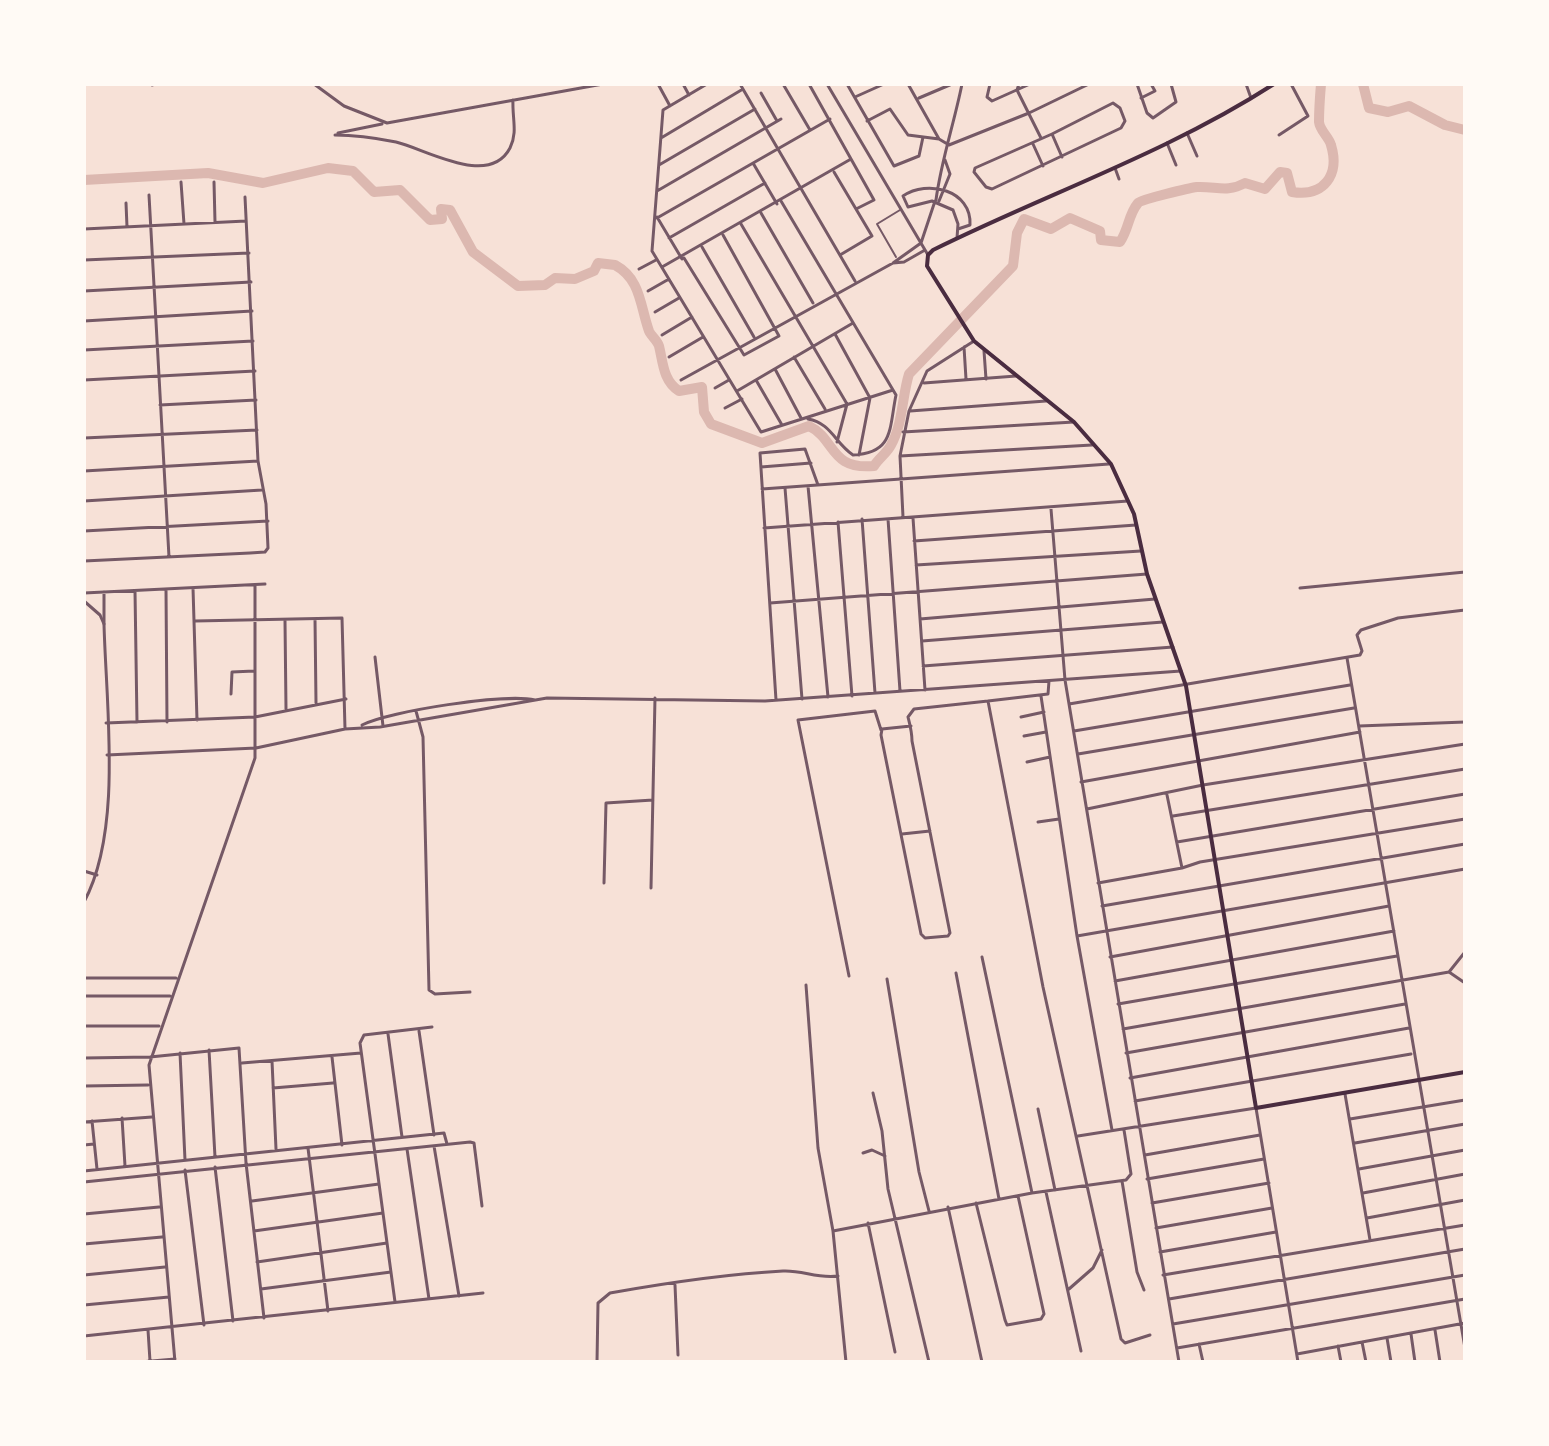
<!DOCTYPE html>
<style>
body{margin:0}
#map{position:relative;width:1549px;height:1446px;overflow:hidden;background:#f7e1d7;font-family:Karla,sans-serif}
canvas{display:block}
.frame{position:absolute;inset:0;border:86px solid #fffaf5;pointer-events:none}
</style>
<div id="map">
<canvas width="1549" height="1446"></canvas>
<div class="frame"></div>
</div>
<script>
const context = document.querySelector('canvas').getContext('2d');
context.lineJoin = 'round';
function stroke(path, color, width, dash) { context.strokeStyle = color; context.lineWidth = width; context.lineCap = dash ? 'butt' : 'round'; context.setLineDash(dash || []); context.stroke(path); }
stroke(new Path2D(`
 M1363,84L1369,108L1388,112L1409,106L1445,125L1465,130
 M84,180L208,173L263,183L328,168L353,171L374,192L400,190L430,220L442,219L441,209L450,210L473,252L518,286L545,285L555,278L575,279L594,271L598,263L615,265C641,279 640,306 649,331C651,336 657,340 659,346C663,362 663,381 679,391L702,387L704,412L711,424L762,443L809,426C836,439 829,470 874,466C879,458 887,453 891,445C903,424 902,396 909,374L1013,266L1017,233L1024,219L1051,229L1070,218L1100,231L1101,240L1120,242C1129,229 1128,215 1138,203C1142,199 1190,188 1197,187C1216,186 1227,193 1245,183L1265,189L1280,172L1287,173L1292,192C1324,197 1340,175 1331,145C1329,137 1320,131 1319,122C1319,111 1320,96 1321,84`), '#dcb8b0', 10);
stroke(new Path2D(`
 M896,257L877,224L900,210`), '#755966', 2);
stroke(new Path2D(`
 M314,84L344,106L387,123L603,84
 M658,84L670,106
 M683,84L689,95
 M707,84L663,110L652,251L761,432L893,390
 M740,84L855,281
 M783,84L810,130
 M809,84L874,200L856,209
 M827,84L928,255
 M847,84L894,166L919,156L923,137
 M908,84L939,139
 M990,84L987,97L992,101L1030,84
 M1019,84L1017,90L1041,138
 M1137,84L1147,113L1153,118L1176,102L1171,84
 M1246,84L1251,98
 M152,85L155,84
 M761,93L777,121
 M855,97L884,84
 M919,98L952,84
 M1141,98L1155,91L1151,84
 M867,121L890,109L908,135L939,139L949,145L1029,113L1089,84
 M338,133L382,124
 M1187,133L1197,156
 M1052,134L1113,103L1120,108L1125,121L1121,128L992,189L986,187L974,172L975,168L1052,134L1062,157
 M335,135C355,135 376,138 396,142C426,149 489,188 510,148C518,132 512,118 513,100
 M1279,135L1308,116L1291,84
 M661,138L743,89
 M1167,143L1176,165
 M1033,144L1043,166
 M753,163L777,204
 M659,165L755,109
 M1115,168L1119,179
 M834,172L872,236L840,255
 M181,182L184,224
 M214,182L215,222
 M657,191L781,119
 M149,195L169,557
 M936,200C941,161 954,124 962,84
 M781,201L896,395C889,429 894,453 853,455C835,443 831,423 808,419
 M939,201L950,174L945,160
 M126,203L127,227
 M761,213L813,303
 M657,217L682,259
 M657,218L830,119
 M741,224L847,404L837,442
 M84,229L246,221
 M669,238L765,183
 M957,238L958,224L953,210L932,201L908,207L903,196C927,179 972,190 970,225L958,229
 M702,247L754,337
 M684,258L744,355L779,336L723,235
 M84,260L249,253
 M893,263L904,262L925,250
 M662,267L851,159
 M639,269L656,260
 M84,291L251,282
 M648,291L669,279
 M655,312L679,298
 M84,321L252,311
 M835,334L870,398L859,455
 M662,335L692,317
 M964,347L966,379
 M84,350L253,341
 M984,351L986,379
 M669,357L703,337
 M794,357L825,409
 M775,369L801,418
 M84,380L255,371
 M681,380L893,263L921,243L935,201
 M756,380L782,425
 M924,383L1016,376
 M715,388L729,380
 M737,391L853,323
 M160,405L256,400
 M725,408L742,399
 M910,411L1046,401
 M903,432L1074,422
 M84,438L257,430
 M900,456L1092,445
 M761,467L811,463
 M84,471L258,461
 M808,486L828,697
 M785,488L802,699
 M762,489L1109,464
 M84,501L262,490
 M1051,509L1065,680L1179,1362
 M903,517L900,456L909,411L927,371L974,341
 M913,518L925,690
 M862,519L875,693
 M888,519L900,691
 M838,522L852,696
 M764,528L1128,501
 M84,531L268,521
 M914,541L1136,525
 M84,561L250,553L265,552L268,548L266,504L258,461L245,197
 M916,565L1141,551
 M193,588L197,720
 M1300,588L1465,572
 M166,589L167,722
 M135,591L137,722
 M104,592V624
 M84,593L265,584
 M770,603L1147,574
 M315,619L316,703
 M920,619L1155,599
 M195,621L342,618L345,729
 M285,621L286,709
 M922,641L1163,622
 M375,657L383,726
 M1347,658L1465,1348
 M923,666L1173,647
 M1049,681L1048,694L988,701L1043,987L1121,1339L1125,1343L1150,1335
 M231,694L232,672L254,671
 M1041,696L1077,936L1112,1130
 M776,700L760,453L805,449L818,485
 M1069,704L1360,655L1362,651L1357,635L1361,630L1398,618L1465,610
 M416,711L423,737L429,990L435,994L470,992
 M1021,717L1044,712
 M106,723L255,717L346,699
 M362,725C389,711 507,693 535,700
 M911,726L882,729L881,735L921,934L925,938L948,936L950,933L912,741C912,732 910,725 908,717L914,709L988,701
 M1359,726L1465,722
 M1074,731L1350,685
 M1024,736L1046,732
 M1078,754L1354,708
 M107,755L256,748L345,729L380,727L547,698L765,701L1181,671
 M1027,762L1050,757
 M1081,782L1360,732
 M1167,795L1182,868
 M1087,809L1203,785L1465,744
 M1173,816L1465,769
 M1038,822L1059,819
 M902,834L930,831
 M1177,842L1465,794
 M84,871L97,875
 M604,883L606,803L653,800
 M1098,883L1182,868L1200,862L1465,819
 M651,888L655,698
 M1102,906L1465,844
 M1077,936L1465,869
 M982,957L1032,1193
 M1110,957L1389,906
 M1449,972L1465,983
 M956,973L999,1199
 M849,976L798,720L875,711L881,730
 M84,978H176
 M887,979L919,1172L929,1211
 M1115,981L1394,931
 M806,985L818,1148L833,1231L846,1362
 M84,996H170
 M1118,1004L1397,956
 M84,1026H159
 M1123,1029L1449,972L1465,952
 M419,1031L434,1135
 M388,1034L402,1137
 M209,1050L215,1157
 M180,1053L185,1160
 M1126,1053L1405,1004
 M332,1057L342,1145
 M84,1058L150,1057L239,1048L246,1163L264,1318
 M272,1061L276,1149
 M242,1063L361,1053
 M1130,1078L1409,1028
 M84,1086L148,1085
 M273,1088L333,1083
 M873,1093L882,1131L888,1189L929,1362
 M1345,1094L1370,1240
 M1135,1101L1411,1054
 M1038,1109L1055,1190
 M122,1118L125,1166
 M1350,1119L1465,1100
 M92,1121L97,1169
 M84,1122L152,1117
 M1078,1136L1256,1108L1298,1362
 M1355,1143L1465,1124
 M84,1145L94,1144
 M434,1146L459,1296
 M308,1148L328,1311
 M407,1149L429,1299
 M863,1153L872,1150L885,1156
 M1145,1155L1260,1135
 M215,1167L233,1321
 M1359,1169L1465,1150
 M185,1170L204,1325
 M84,1171L444,1133L447,1144
 M1147,1179L1264,1159
 M1122,1181L1137,1272L1144,1290
 M84,1182L470,1142L474,1143L482,1206
 M1046,1192L1081,1351
 M1363,1193L1465,1174
 M252,1201L379,1184
 M976,1203L1005,1320L1007,1325L1041,1319L1044,1314L1018,1196
 M1152,1203L1269,1183
 M948,1207L982,1362
 M84,1214L159,1207
 M1367,1218L1465,1200
 M868,1223L895,1352
 M1156,1228L1272,1208
 M254,1231L383,1213
 M833,1231L1032,1193L1126,1180L1131,1174L1124,1130
 M84,1244L162,1237
 M1160,1252L1276,1232
 M257,1262L387,1243
 M84,1275L165,1267
 M1163,1275L1465,1225
 M675,1285L678,1355
 M261,1289L391,1272
 M1069,1289L1093,1268L1102,1250
 M1169,1299L1465,1249
 M395,1302L360,1043L364,1035L432,1027
 M84,1305L169,1297
 M1173,1324L1465,1275
 M148,1330L150,1361
 M1435,1330L1440,1362
 M1411,1334L1415,1362
 M84,1336L483,1293
 M1387,1338L1391,1362
 M1362,1342L1366,1362
 M1199,1344L1203,1362
 M1338,1346L1341,1362
 M1177,1348L1465,1299
 M1297,1354L1465,1323
 M140,1362L175,1359
 M175,1362L149,1065L255,758V585
 M597,1362L598,1303L610,1293C666,1283 726,1274 783,1271C803,1270 817,1279 838,1276`), '#755966', 3);
stroke(new Path2D(`
 M84,601L100,615L104,624C106,706 123,830 84,902`), '#755966', 3);
stroke(new Path2D(`
 M1274,84C1167,153 1046,194 933,250L928,255L927,266L974,341L1074,422L1111,464L1134,514L1147,574L1186,686L1256,1108L1465,1072`), '#4a2c40', 4);
</script>
